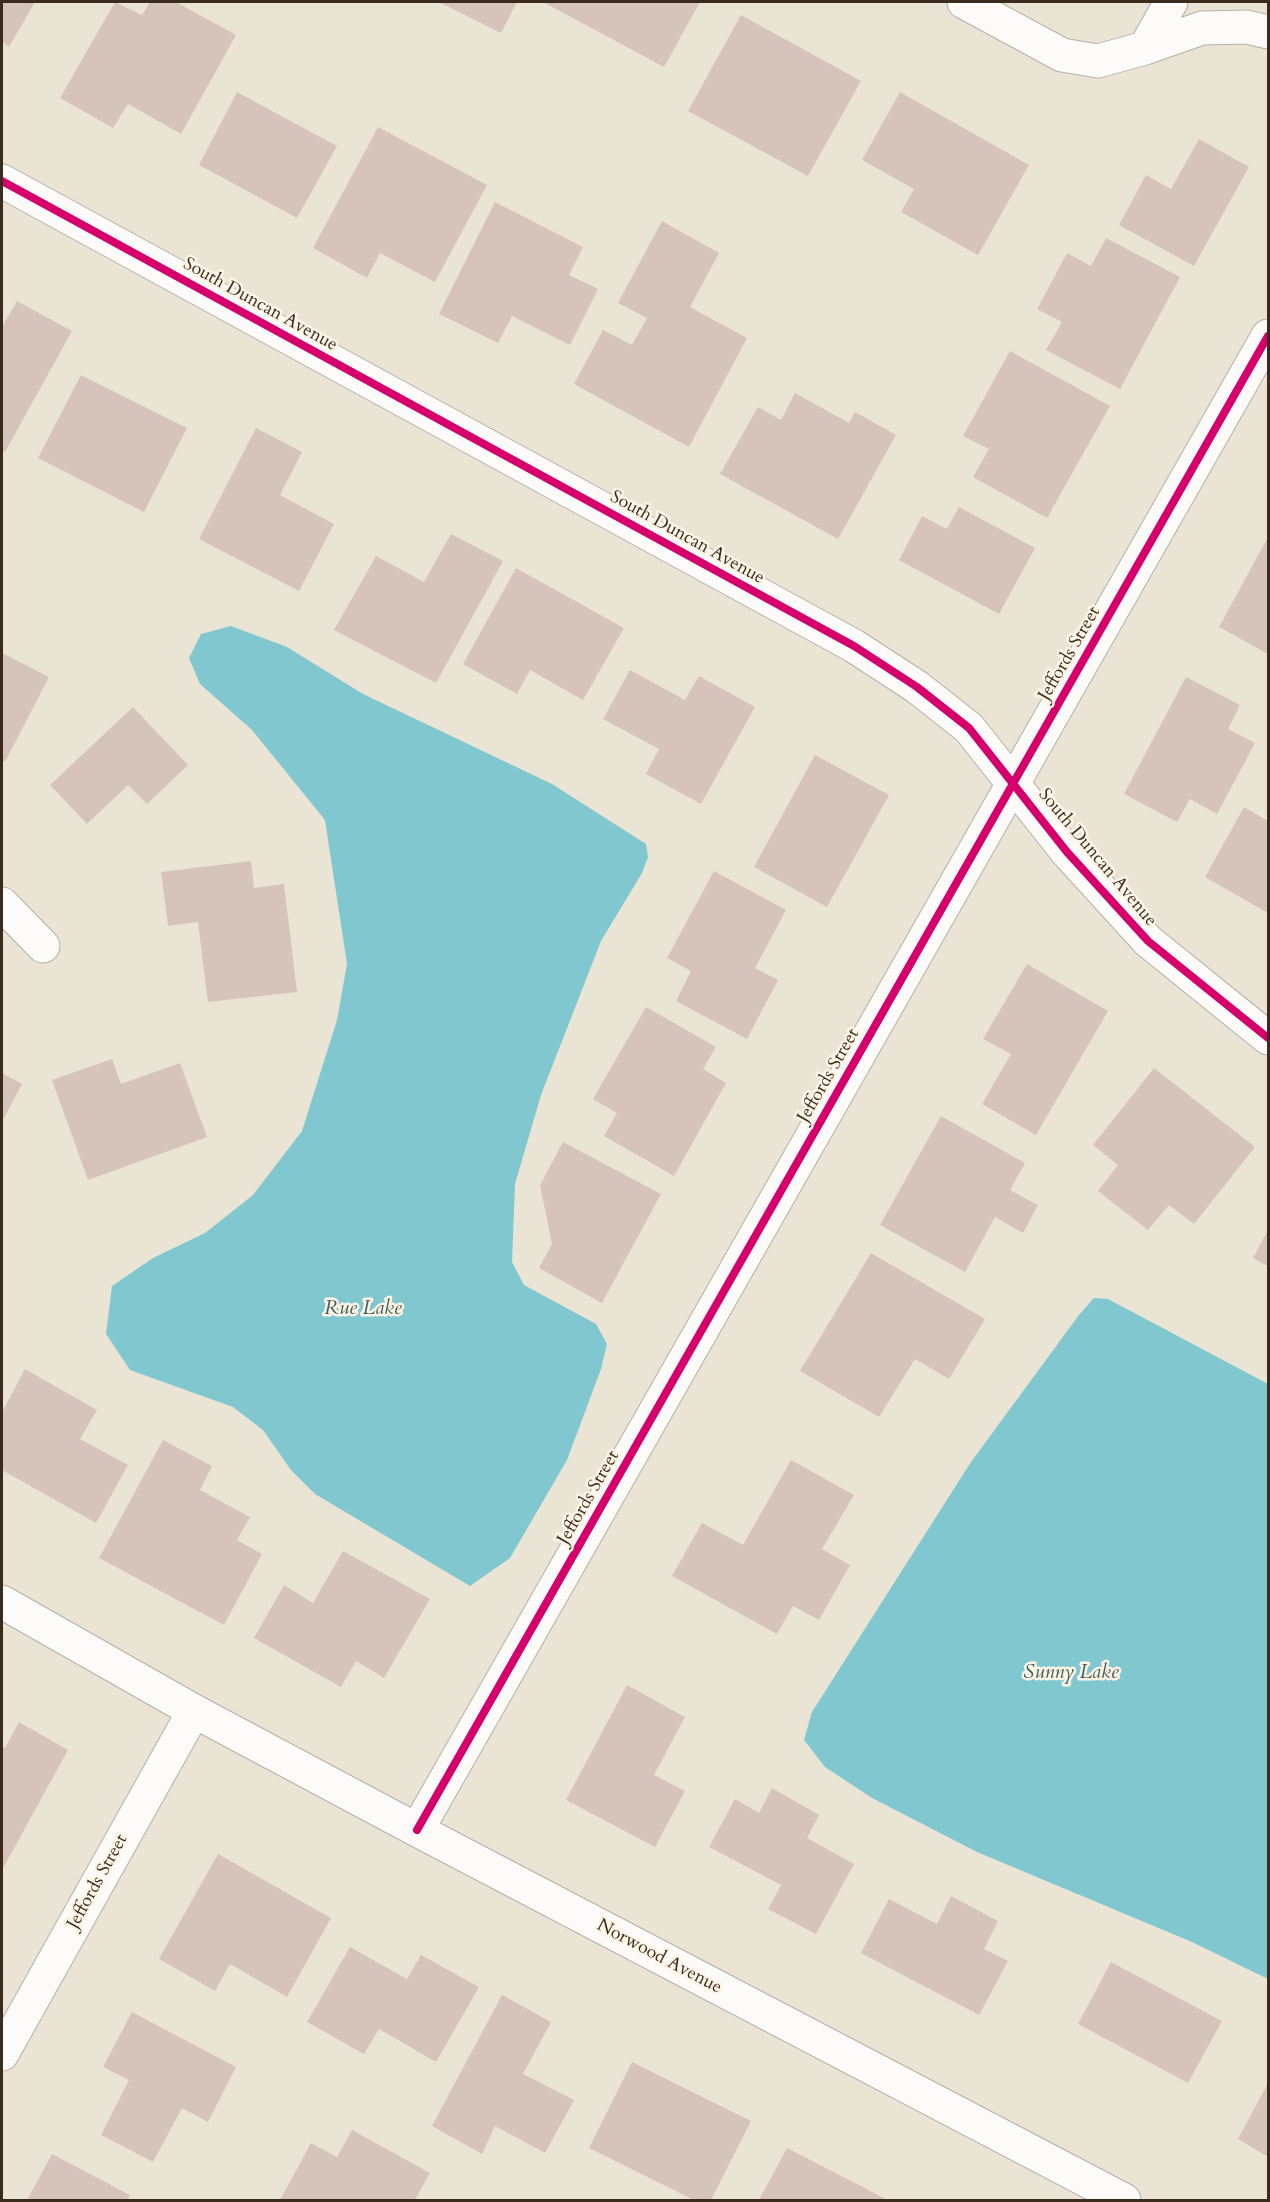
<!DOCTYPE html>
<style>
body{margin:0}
#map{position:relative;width:1270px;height:2202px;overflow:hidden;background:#eae4d4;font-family:Cardo,serif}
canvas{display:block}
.frame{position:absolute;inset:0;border:3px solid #3b2a1e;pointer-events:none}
</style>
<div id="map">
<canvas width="1270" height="2202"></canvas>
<div class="frame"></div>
</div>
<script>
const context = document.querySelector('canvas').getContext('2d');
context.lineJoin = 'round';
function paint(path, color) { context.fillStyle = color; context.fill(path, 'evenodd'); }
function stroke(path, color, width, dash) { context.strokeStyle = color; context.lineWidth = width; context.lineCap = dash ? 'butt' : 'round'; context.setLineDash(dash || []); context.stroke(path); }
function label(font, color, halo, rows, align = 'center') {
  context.font = font + ' Cardo,serif'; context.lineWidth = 5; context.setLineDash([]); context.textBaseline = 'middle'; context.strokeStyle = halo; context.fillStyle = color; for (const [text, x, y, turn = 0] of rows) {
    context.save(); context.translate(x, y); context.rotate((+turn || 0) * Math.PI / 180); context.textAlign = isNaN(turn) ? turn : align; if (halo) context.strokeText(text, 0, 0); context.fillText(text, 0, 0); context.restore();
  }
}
paint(new Path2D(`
 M231,626L287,647L363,694L552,784L646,844L648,857L642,873L601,941L541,1095L515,1184L512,1262L524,1285L596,1324L607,1344L601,1369L567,1460L510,1558L470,1586L315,1494L291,1470L263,1430L233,1407L130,1370L106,1334L112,1286L153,1258L205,1233L253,1195L302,1131L337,1020L347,964L325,820L252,730L200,684L189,658L201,634Z
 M1094,1298L1108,1299L1268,1384V1979L1192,1942L977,1852L872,1798L825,1767L804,1740L812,1712L971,1462L1079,1315Z`), '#80c7d0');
paint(new Path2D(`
 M2,2H35L9,47L2,42Z
 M115,2L142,15L150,2H176L236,35L181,134L128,104L113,128L60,98Z
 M439,2H517L501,33Z
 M543,2H700L664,67Z
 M741,15L861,81L808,176L688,111Z
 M237,92L337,146L297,218L199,165Z
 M900,92L1029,165L978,255L901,212L914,189L862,160Z
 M378,127L487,185L435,282L380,253L367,278L313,248Z
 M1199,139L1249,167L1194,266L1119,225L1146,175L1171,189Z
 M495,202L583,247L569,275L598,289L570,345L512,316L498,343L439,314Z
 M662,221L719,253L690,307L747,338L689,447L574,384L603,330L632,345L647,318L618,303Z
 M1106,238L1180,277L1120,389L1046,350L1062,322L1037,309L1067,253L1091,266Z
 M17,301L72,331L5,452L2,451V324L3,325Z
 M1010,351L1110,406L1047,518L973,477L989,449L963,436Z
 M81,375L187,428L144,512L38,458Z
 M795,393L849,423L855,412L896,435L838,539L720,474L758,407L781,420Z
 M256,428L302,452L280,495L334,524L299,591L199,539Z
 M959,507L1035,548L999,614L899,560L922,516L947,529Z
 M451,534L503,561L436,683L334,630L376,556L424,582Z
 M1268,537V654L1219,627Z
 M516,568L624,628L583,700L530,670L517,694L463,664Z
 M2,653L49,677L5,762L2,760Z
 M630,670L685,700L699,676L755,707L701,804L646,774L659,749L603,719Z
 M1186,677L1240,705L1228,729L1255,743L1217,814L1190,799L1177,822L1124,794Z
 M133,707L188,765L147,804L128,785L87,824L50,785Z
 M815,755L889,795L827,907L754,867Z
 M1244,807L1268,821V913L1205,877Z
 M251,861L254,888L284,884L297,992L208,1002L198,922L168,926L161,872Z
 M714,871L786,910L755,968L778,980L747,1039L676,1001L691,971L667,958Z
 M1027,964L1108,1011L1036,1135L982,1104L1011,1054L983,1039Z
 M646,1007L716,1047L703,1069L726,1083L674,1176L604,1136L617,1113L593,1099Z
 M112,1059L121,1084L180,1063L207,1137L88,1180L52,1080Z
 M1154,1068L1255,1147L1194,1224L1169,1205L1148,1230L1098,1191L1118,1165L1093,1145Z
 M2,1073L22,1084L2,1122Z
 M941,1116L1025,1163L1010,1190L1038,1205L1023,1233L995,1217L965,1272L880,1225Z
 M563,1142L661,1194L602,1303L539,1268L552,1244L540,1185Z
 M1268,1230V1266L1253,1258Z
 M871,1253L985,1319L949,1379L915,1359L879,1417L800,1371Z
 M25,1369L97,1410L80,1439L128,1465L96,1523L2,1470V1412Z
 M163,1440L212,1466L200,1490L250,1517L237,1540L262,1554L224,1625L99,1558Z
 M791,1460L854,1495L822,1549L850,1565L819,1620L793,1606L777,1634L672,1576L702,1523L743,1545Z
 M343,1551L430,1599L384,1678L356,1661L341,1687L254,1638L284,1585L313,1603Z
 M627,1685L685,1717L654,1775L685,1791L655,1847L566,1800Z
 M19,1722L68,1750L2,1870V1746L5,1748Z
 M772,1788L819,1815L807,1838L854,1864L816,1934L768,1909L781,1885L709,1847L735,1799L759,1813Z
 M218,1854L331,1918L287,1997L230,1964L215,1991L159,1959Z
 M951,1896L998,1921L984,1949L1008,1961L979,2015L861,1953L889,1899L937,1924Z
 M350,1947L407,1979L421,1955L479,1987L436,2062L379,2029L364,2054L307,2022Z
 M1111,1962L1222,2021L1188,2083L1078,2024Z
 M502,1995L551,2022L523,2074L574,2100L545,2153L495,2126L482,2154L432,2126Z
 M132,2012L236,2067L208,2122L182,2108L153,2162L101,2135L129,2080L103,2067Z
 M632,2062L751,2121L711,2200H694L589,2148Z
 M1268,2083V2157L1238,2139Z
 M352,2130L430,2173L415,2200H280L311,2143L337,2157Z
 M787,2148L884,2198L882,2200H759Z
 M52,2154L130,2195L127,2200H27Z`), '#d6c4bc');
const minor = new Path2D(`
 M964,2L1062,55L1098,61L1145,48L1202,28L1247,27L1268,32
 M1145,48L1171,2
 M2,181L854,646L917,687L969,728L1067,852L1148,941L1268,1038
 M2,904L43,946
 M2,1602L194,1711L417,1830L1124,2200
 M417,1830L1268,336
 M2,2054L194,1711`);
stroke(minor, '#b6b0a5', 35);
stroke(minor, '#fcfbf9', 33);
stroke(new Path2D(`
 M2,181L854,646L917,687L969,728L1067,852L1148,941L1268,1038
 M417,1830L1268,336`), '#d6006c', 8);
label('18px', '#3b2a1e', '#fcf5e5', [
 ["South Duncan Avenue",260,305,29],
 ["South Duncan Avenue",687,538,29],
 ["Jeffords Street",1070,654,-60],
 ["South Duncan Avenue",1097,858,50],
 ["Jeffords Street",829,1076,-60],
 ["Jeffords Street",589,1498,-60],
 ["Jeffords Street",98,1882,-61],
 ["Norwood Avenue",659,1957,28]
]);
label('italic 20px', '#435d5c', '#fcf5e5', [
 ["Rue Lake",363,1309],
 ["Sunny Lake",1071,1673]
]);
</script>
